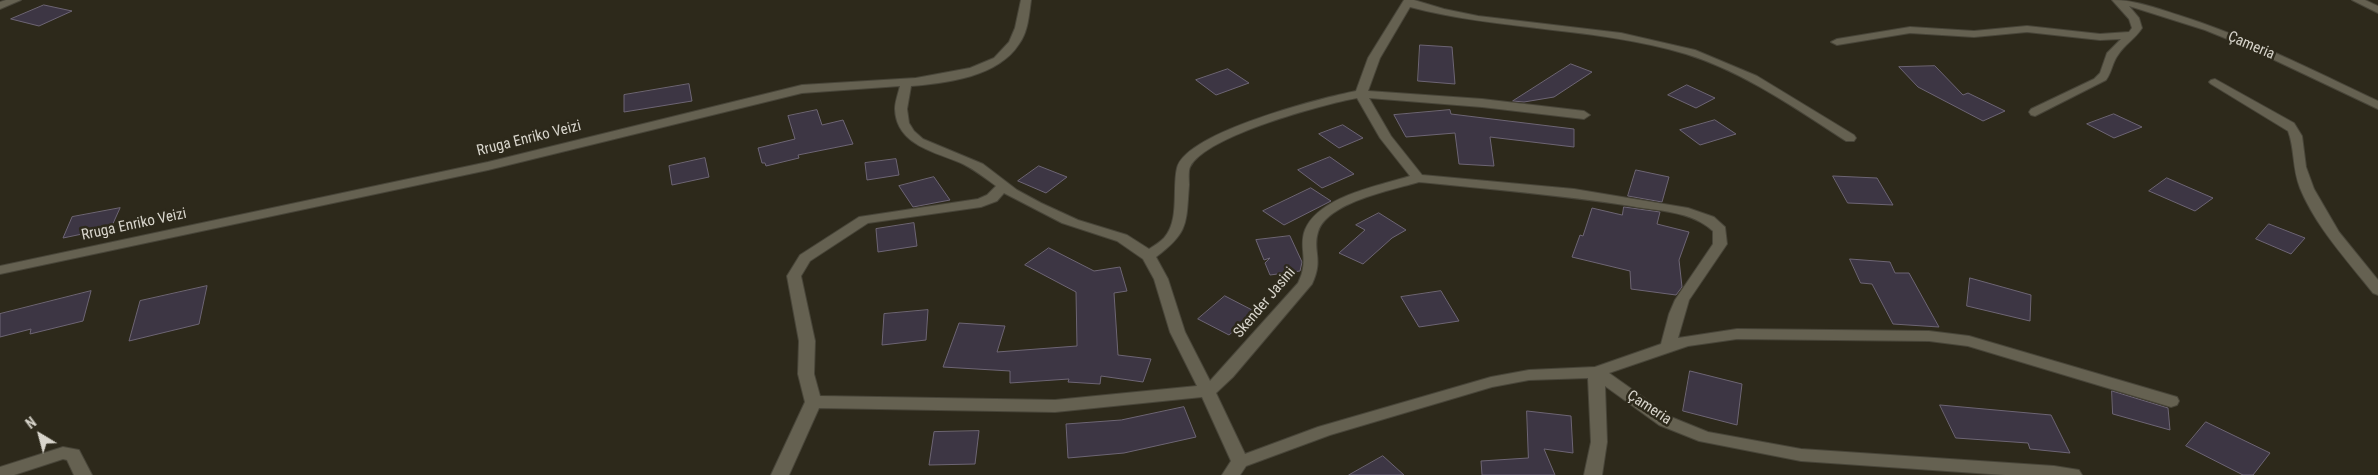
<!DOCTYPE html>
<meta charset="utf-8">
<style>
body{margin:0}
#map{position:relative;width:2378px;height:475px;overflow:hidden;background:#2d291b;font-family:"Roboto Condensed",sans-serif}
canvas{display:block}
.north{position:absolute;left:15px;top:410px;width:50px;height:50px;-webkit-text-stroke:4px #2d291b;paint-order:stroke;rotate:323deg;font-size:14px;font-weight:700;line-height:20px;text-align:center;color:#d8d5cc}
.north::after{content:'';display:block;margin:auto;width:18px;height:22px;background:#d8d5cc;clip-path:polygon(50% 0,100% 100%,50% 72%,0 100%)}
</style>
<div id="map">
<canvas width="2378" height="475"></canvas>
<div class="north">N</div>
</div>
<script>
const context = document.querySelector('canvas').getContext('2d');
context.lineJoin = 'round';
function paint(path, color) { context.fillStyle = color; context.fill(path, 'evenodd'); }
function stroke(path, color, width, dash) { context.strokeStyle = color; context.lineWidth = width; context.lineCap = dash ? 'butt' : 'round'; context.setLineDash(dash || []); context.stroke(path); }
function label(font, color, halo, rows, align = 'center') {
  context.font = font + ' "Roboto Condensed",sans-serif'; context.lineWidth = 5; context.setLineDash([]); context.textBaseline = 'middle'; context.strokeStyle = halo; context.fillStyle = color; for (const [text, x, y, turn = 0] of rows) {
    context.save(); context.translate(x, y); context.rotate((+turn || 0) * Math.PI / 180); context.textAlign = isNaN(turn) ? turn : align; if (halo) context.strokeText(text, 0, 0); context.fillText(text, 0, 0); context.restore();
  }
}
const building = new Path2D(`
 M44,5L72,11L39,26L11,19Z
 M1420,45L1452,47L1455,84L1418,81Z
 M1571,64L1592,72L1554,97L1524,102L1513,101Z
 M1935,66L1963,95L1968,93L2005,111L1983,121L1918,87L1899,67Z
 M1228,69L1249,83L1216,95L1196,80Z
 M689,84L692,101L624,112V95Z
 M1687,85L1715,98L1696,108L1668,95Z
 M817,110L822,125L843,120L853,144L798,155L799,158L766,166L765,163H762L758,148L795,139L788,116Z
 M1450,110L1451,114L1574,129V147L1490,137L1494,166L1459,164L1455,133L1406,137L1394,115Z
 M2114,114L2142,127L2114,138L2087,124Z
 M1715,120L1736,134L1700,145L1680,130Z
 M1343,125L1363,138L1339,148L1319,134Z
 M1330,157L1354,174L1322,188L1298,170Z
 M705,158L709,177L672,185L669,166Z
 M896,159L899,175L867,180L865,163Z
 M1039,166L1067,177L1046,193L1018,181Z
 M1636,170L1669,177L1662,202L1628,196Z
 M1833,176L1877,178L1893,205L1848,203Z
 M934,177L950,200L913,207L899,186Z
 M2167,178L2213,198L2195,211L2149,191Z
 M1311,188L1331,201L1284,225L1263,211Z
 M1624,207L1660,212L1657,224L1689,232L1679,260L1682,287L1676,295L1631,289L1630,271L1572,257L1580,235L1583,236L1592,208L1622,215Z
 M120,208L111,228L63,238L72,217Z
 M1379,213L1406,230L1392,238L1363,264L1339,253L1365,230L1356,225Z
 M914,223L917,246L878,252L876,229Z
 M2269,224L2305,238L2291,254L2256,239Z
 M1290,236L1302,262L1300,271L1270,275L1265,263L1270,258L1264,260L1256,240Z
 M1049,248L1094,271L1120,267L1127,291L1114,293L1118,355L1151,359L1143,382L1101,376L1100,384L1068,382L1069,379L1010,383V371L943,367L959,323L1005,326L997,352L1077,346L1076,292L1025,265Z
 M1850,259L1890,262L1895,273H1909L1939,327L1893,324L1872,284L1861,283Z
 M1970,278L2031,295L2030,321L1967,306Z
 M207,286L199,324L129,341L140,301Z
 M91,291L83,321L30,334L31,329L0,337V314Z
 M1441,291L1459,321L1419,327L1401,297Z
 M1225,296L1256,312L1229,335L1198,319Z
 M928,310L926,340L882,345L884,314Z
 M1690,371L1742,384L1737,425L1683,411Z
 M2112,391L2168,408L2170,430L2113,414Z
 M1940,405L2051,415L2070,453L2030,449L2028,443L1956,438Z
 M1184,407L1196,437L1124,453L1068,458L1066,424L1121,420Z
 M1527,411L1571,416L1573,453L1544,449L1555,475H1482L1481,461L1528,458Z
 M2206,422L2270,453L2253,475H2243L2186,446Z
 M979,431L975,464L929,465L934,432Z
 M1383,456L1404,475H1349Z`);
paint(building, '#3d3644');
stroke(building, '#6d6574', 1);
const minor = new Path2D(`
 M6,0H21L0,9V2Z
 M1021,0H1031C1029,15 1028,32 1019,44C998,77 947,83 911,86L907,109L909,123L914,131L923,139L983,164L1017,190L1041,203L1078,220L1127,235L1149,249C1154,246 1160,242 1164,238C1180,220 1172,189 1177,168C1186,132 1322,98 1356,91L1368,58L1404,0H1414L1444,9L1478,16L1621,33L1695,50L1757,76L1854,135L1856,138L1854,141H1846C1795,108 1744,72 1686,54C1596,27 1501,31 1410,7L1380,58L1368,91L1482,99L1584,111L1590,115L1584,119L1482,107L1369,98L1391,136L1422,175L1574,189L1688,208L1714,217L1725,227L1727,244L1689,300L1678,338L1737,329L1929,331L1969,336L2177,397L2179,401L2177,405L2171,407L1968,346L1929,341L1737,339L1688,346L1609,373L1671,417L1708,432L1801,449L2054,466L2079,470L2082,475H2005L1801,461L1699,441L1659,425L1605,386L1607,442L1602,475H1584L1591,442L1588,378L1529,380L1492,387L1330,435L1246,466L1240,475H1222L1231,461L1202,397L1055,412L819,408L789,475H771L805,402L798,374L799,341L787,276L800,255L859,217L978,199L987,195L996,186C985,178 975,170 963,164C937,152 896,146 895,109C895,102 898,94 900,86L802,93L488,170L0,274V266L488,162L802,85L916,78L970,68L994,58L1009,42L1015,28ZM1357,98L1380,138L1410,176C1379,186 1319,196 1305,230C1298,248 1310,260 1298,283L1210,381L1185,332L1168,279L1156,257C1189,232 1186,224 1189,185C1189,180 1188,171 1190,167C1205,136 1324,104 1357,98ZM1419,182C1490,189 1560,195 1631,206C1658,211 1692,211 1713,231V244L1675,300L1669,314L1661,344L1595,367L1529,370L1491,377L1318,427L1245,454L1216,393L1233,377L1312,284C1324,259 1312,251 1318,232C1327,202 1393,190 1419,182ZM1004,193L1062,223L1117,241L1143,259L1154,279L1170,332L1197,386L1055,400L820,396L814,374L815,341L801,276L810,261L868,223L981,207L997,201Z
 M2112,0C2135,0 2156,8 2178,15C2248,37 2312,70 2378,101V109L2247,47L2205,30L2129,6L2139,18L2142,28C2136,38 2125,44 2118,55C2112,63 2112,72 2106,80L2035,116L2031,115L2029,112L2031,109L2094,79L2100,73L2107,53L2121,39L2100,40L2027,32L1974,37L1910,33L1837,45L1831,42L1837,39L1910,27L1974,31L2027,26L2100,34L2129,32L2132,28L2129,19Z
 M2352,0H2365L2378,6V13Z
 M2215,79L2294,123L2302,136L2306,167L2314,189L2339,232L2378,280V295L2373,293C2347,260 2316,227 2300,188C2292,168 2295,149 2288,131L2211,84L2209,82L2211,80Z
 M63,447L79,450L92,475H74L67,460L63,459L14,475H0V467Z`);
stroke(minor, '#484539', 2);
paint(minor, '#656151');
label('15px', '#d8d5cc', '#2d291b', [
 ["Çameria",2251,46,23],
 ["Rruga Enriko Veizi",529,139,-14],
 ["Rruga Enriko Veizi",134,225,-12],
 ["Skender Jasini",1265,303,-50],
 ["Çameria",1649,408,33]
]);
</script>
